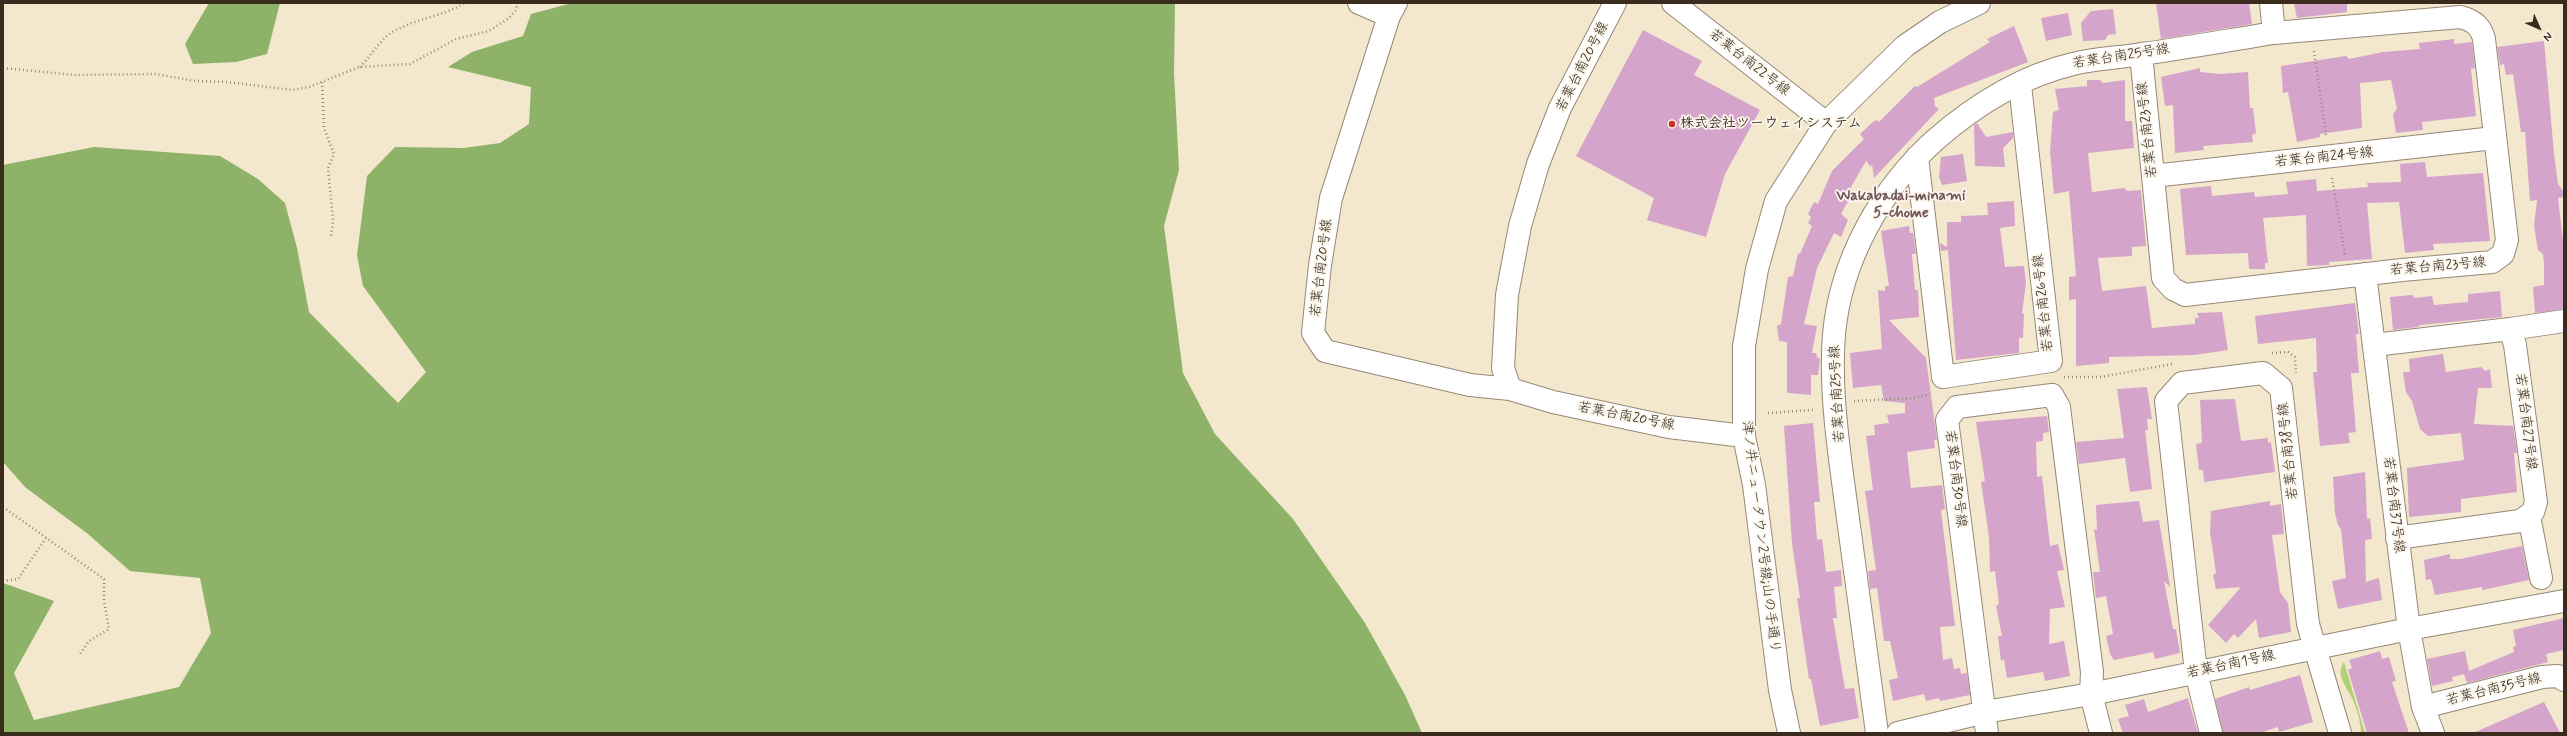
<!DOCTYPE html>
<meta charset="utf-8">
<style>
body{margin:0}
#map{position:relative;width:2567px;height:736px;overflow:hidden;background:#f3e7ce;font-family:Mynerve,sans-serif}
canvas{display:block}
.frame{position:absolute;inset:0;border:4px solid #3b2a1e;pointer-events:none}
.north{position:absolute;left:2519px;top:8px;width:40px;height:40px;-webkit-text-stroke:3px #fbf7ec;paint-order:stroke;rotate:135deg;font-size:11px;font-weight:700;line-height:16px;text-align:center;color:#3b2a1e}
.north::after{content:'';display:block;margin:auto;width:14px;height:18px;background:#3b2a1e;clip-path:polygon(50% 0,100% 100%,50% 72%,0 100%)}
</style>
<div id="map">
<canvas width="2567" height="736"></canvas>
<div class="frame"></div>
<div class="north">N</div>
</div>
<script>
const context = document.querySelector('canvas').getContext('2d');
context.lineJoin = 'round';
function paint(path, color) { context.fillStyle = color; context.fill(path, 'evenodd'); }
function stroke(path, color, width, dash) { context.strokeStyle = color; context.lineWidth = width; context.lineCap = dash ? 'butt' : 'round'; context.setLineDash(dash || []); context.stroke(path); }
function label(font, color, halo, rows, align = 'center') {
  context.font = font + ' Mynerve,"Klee One",sans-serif'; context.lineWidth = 3.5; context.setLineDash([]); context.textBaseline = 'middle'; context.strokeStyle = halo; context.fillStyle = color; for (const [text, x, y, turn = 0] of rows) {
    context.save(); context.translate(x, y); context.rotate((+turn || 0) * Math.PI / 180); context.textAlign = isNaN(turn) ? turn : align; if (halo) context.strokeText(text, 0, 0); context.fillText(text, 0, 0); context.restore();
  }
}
paint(new Path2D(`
 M2344,662L2365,733H2361C2361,722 2356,706 2351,696C2346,686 2335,674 2344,662Z`), '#b2d077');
paint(new Path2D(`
 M209,3H280L267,54L236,62L193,64L185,44Z
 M572,3H1175L1174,73L1179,170L1164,226L1183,373L1215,434L1293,519L1365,623L1405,695L1422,733H3V583L54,601L14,673L34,720L179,687L211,633L200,578L130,571L88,534L25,487L3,462V165L94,147L220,156L258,179L285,203L297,248L309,312L398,403L426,372L363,286L357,255L367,176L395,147L464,148L500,143L529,124L531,87L448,67L472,52L523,36L531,14Z`), '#8db268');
paint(new Path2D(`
 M2156,3H2249L2252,24L2161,39Z
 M2294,3H2347V12L2297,18Z
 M2113,9L2116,34L2108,35L2105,40L2083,41L2081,23L2091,11Z
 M2068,13L2072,35L2046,41L2041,18Z
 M2014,26L2028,62L1934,98L1935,106L1939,109L1874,178L1872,164L1871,167L1866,161L1847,194L1851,196L1841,214L1848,220L1841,237L1834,233L1817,268L1804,324L1817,326L1812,353H1816L1817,357L1820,359L1818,375H1811V395L1787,393V342L1779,341L1777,326L1781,324L1788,277L1793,276L1798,253L1800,254L1812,226L1808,223L1811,217L1808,214L1814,202L1818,204L1832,171L1864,139L1860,134L1873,122L1877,120L1879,122L1915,86L1917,87L1990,42L1987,39Z
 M1643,30L1702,61L1694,75L1760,110L1725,174L1706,237L1647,220L1654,198L1576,156Z
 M2454,39V44L2472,42L2475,68L2471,69L2476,116L2422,122L2423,130L2396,133L2393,114L2397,109L2391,80L2360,83L2362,128L2320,134V137L2297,142L2288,92L2283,93L2281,66L2346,56L2349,59L2383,52L2420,49L2419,43Z
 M2544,41L2554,154L2558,184L2564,192V197L2558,198L2564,249V309L2535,313L2533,287L2544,285V264L2543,254L2538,250L2534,226L2537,200L2530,201L2525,132H2521L2513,74L2506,75L2504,64L2500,65L2497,47Z
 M2200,68V72L2220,74L2248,72L2250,108H2253L2256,133L2252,135L2253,142L2203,146L2204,150L2175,153L2173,105L2165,106L2161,77Z
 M2087,80H2100L2103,83L2125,80V121H2132L2134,148L2088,153L2092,192L2124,188L2128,191L2141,190L2146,246L2132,247V256L2098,258L2102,291L2146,286L2152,328L2195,324V318H2199L2197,313L2222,312L2228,350L2195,355L2109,357V363L2076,366V299L2069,300V277L2076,276L2069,191L2054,194L2050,152L2053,112L2059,110L2055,89L2087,86Z
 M1977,123L1986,137L2013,132V138L2003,148L2005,167L1975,166L1974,125Z
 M1963,154L1967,181L1942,185L1939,177L1941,157Z
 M2425,162L2427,177L2483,173L2490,241L2433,244L2434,250L2405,253L2399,202L2367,203L2372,259L2329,262V265L2307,266L2306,215L2263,218L2268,263H2265V269H2249L2248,253L2186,255L2180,189L2211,186L2212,196L2254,192L2255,197L2288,194L2286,182L2316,179L2317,191L2368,187L2367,183L2401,182L2400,164Z
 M2014,201L2015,226L2000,228L2005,267L2024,266L2026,283L2022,313L2024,314L2023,338H2019V353L1956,360L1948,250L1941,251L1940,243L1947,247V222H1961V216L1988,215L1987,203Z
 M1909,226L1910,233H1913L1916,254H1912L1915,290H1918L1919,317L1889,320L1926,358L1937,440H1934L1935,448L1907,452L1911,488L1942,485L1945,509L1941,510L1955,626L1940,627L1943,660L1952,658L1954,669L1960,668L1961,674L1967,673L1970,695L1940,701L1939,698L1926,701L1924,694L1893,701L1889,680L1898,678L1890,641H1884L1877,588L1870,589L1868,571L1876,570L1865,491L1873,490L1866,436L1875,435L1874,425L1889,423L1887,415L1905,413V403L1884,401L1881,385L1853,388L1850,353L1882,349L1878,290L1885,291V286H1889L1881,231Z
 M2500,291L2502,317L2420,325L2417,327L2393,330L2390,297L2412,295L2415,298L2432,296L2434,305L2468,302V294Z
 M2355,303L2359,334H2356L2359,373H2351L2356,432L2348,433L2350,443L2320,446L2313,372H2317L2316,338L2258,344L2255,316Z
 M2443,354L2446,372L2481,367L2485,371L2490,369L2492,388H2478L2474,424L2513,426L2517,453H2514L2517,492L2461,499V512L2409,517L2407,468L2464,460L2461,433L2428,436L2420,429L2412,401L2406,392L2403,372H2410L2409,359Z
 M2147,387L2152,419H2147L2148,430H2145L2152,489L2130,492L2125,458L2079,464L2076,442L2124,438L2117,389Z
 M2235,399L2241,441L2268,438V443L2271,442L2275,472L2204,482L2203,470H2199L2196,444L2202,443L2200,400Z
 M2047,416L2049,432L2043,433V441L2036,442L2037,477L2042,476L2050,546L2058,544L2064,570L2057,571L2065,607L2050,609L2049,644L2064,641L2070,676L2045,681L2043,672L2007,678L2004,659L2001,661L1998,636H2002L1996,606L1999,604L1995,571L1990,572L1989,537L1981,482L1985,481L1976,422Z
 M1813,423L1820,502H1814L1817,540L1822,539L1826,572L1841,570L1842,586L1834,587L1837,618H1833L1845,689L1854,688L1859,718L1820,726L1811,679H1809L1797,598H1800L1792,543L1784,426Z
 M2365,472L2367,519L2370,518L2372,539L2365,540L2366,582L2379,578L2382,600L2338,609L2332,581L2346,578L2341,529L2338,525L2335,513L2333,477Z
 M2139,501L2143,522L2159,520L2170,587L2164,581L2173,629H2176L2180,653L2155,659L2153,652L2114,660L2110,654L2106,636L2113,634L2106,596L2096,598L2093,572H2100L2094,529L2097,530L2096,505Z
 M2270,501V506L2281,504L2284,534L2272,535L2280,592L2288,603L2291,632L2259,638L2256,619L2238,638L2234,634L2226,643L2208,625L2241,587L2216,589L2213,575L2216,573L2210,532L2211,511Z
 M2522,546L2529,580L2482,590V587L2435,595L2431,579L2426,580L2424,560L2450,554V559H2460Z
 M2564,618V650L2546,654L2548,662L2467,683L2464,674L2452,677L2453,681L2432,686L2427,659L2465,651L2469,671L2514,652L2513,647L2516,646L2513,630Z
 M2380,651L2382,659L2389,657L2396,681L2392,682L2409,733H2367L2348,670L2352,668L2349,660Z
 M2300,675L2313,722L2279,732L2278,727L2260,733H2223L2215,699L2249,687L2250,690Z
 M2188,698L2198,733H2123L2118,719L2129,716L2125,705L2144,699L2148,712Z
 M2544,702L2560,733H2473Z`), '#d4a4cb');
const minor = new Path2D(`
 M1359,3L1389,16
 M1396,3L1389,16L1331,198L1320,265L1313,333L1325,351L1470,385L1510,389L1553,402L1669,427L1744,436
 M1673,3L1826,123
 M2141,54L2163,278L2173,289L2185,295L2402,270L2492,262L2503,254L2507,240L2484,39C2481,26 2473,20 2460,17L2274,33
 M1917,157L1943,377L2051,361L2020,85
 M2153,176L2494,138
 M2365,274L2409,629L2423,707L2433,733
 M2510,329L2564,321
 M2374,345L2510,329L2515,345L2536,502L2533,512L2520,521L2397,538
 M1510,389L1503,368L1507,295L1520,226L1538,164L1560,108L1615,3
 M2529,516L2541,578
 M2423,707L2542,677L2558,676L2564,680
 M1789,733L1780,690L1754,485L1744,436V346L1757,269L1776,201L1826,123L1905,46L1940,22L1979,3
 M1877,733C1868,664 1858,595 1849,526C1841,465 1829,395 1834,334C1841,259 1881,189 1935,140C1974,106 2022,76 2073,64C2095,58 2119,58 2142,54C2186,48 2230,40 2274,33L2271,3
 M1898,733L1985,712L2091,694L2409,629L2564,601
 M1987,733L1947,420L1957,407L2052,395L2059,407L2092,672L2091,694L2101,733
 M2211,733L2196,672L2166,401L2182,383L2263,373L2281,388L2308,624L2340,733`);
stroke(minor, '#978876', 24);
stroke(new Path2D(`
 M2314,51L2326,135
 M360,67C372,55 380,38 396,30C419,18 443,16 465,3
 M3,68L75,75L155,74L196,81L227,82L292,90L309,87L359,67L410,64L456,39L489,31L509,18L516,10L517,3
 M322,82L324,128L334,154L328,168L333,220L331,238
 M2332,178L2345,255
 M2272,353L2288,352L2295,357L2296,373
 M2064,377H2101L2172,364
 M1854,401L1915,398L1930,394
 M1768,413L1813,410
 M3,507L104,579V601L109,629L89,641L80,654
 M3,581L18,579L46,538`), '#978876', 2.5, [1, 3]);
stroke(minor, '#fff', 22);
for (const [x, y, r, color] of [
 [1672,124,4,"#c8321e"]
]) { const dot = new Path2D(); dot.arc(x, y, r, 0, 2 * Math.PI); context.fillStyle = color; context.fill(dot); stroke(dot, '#fbf7ec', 1.5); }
label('14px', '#3b2a1e', '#fbf7ec', [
 ["若葉台南25号線",2121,57,-9],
 ["若葉台南22号線",1749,63,38],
 ["若葉台南20号線",1583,67,-63],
 ["若葉台南23号線",2148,130,-96],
 ["若葉台南24号線",2324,158,-6],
 ["若葉台南23号線",2438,267,-5],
 ["若葉台南20号線",1322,268,-83],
 ["若葉台南26号線",2044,303,-96],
 ["若葉台南25号線",1838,394,-93],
 ["若葉台南20号線",1626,417,11],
 ["若葉台南27号線",2525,422,83],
 ["若葉台南38号線",2289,451,-96],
 ["若葉台南30号線",1955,479,83],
 ["若葉台南37号線",2393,505,83],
 ["津ノ井ニュータウン2号線;山の手通り",1760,537,83],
 ["若葉台南1号線",2231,665,-12],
 ["若葉台南35号線",2494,690,-14]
]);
label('bold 14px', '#3b2a1e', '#fbf7ec', [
 ["株式会社ツーウェイシステム",1680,124]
], 'left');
label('bold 15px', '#71555b', '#fbf7ec', [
 ["Wakabadai-minami",1901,197],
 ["5-chome",1901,214]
]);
</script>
